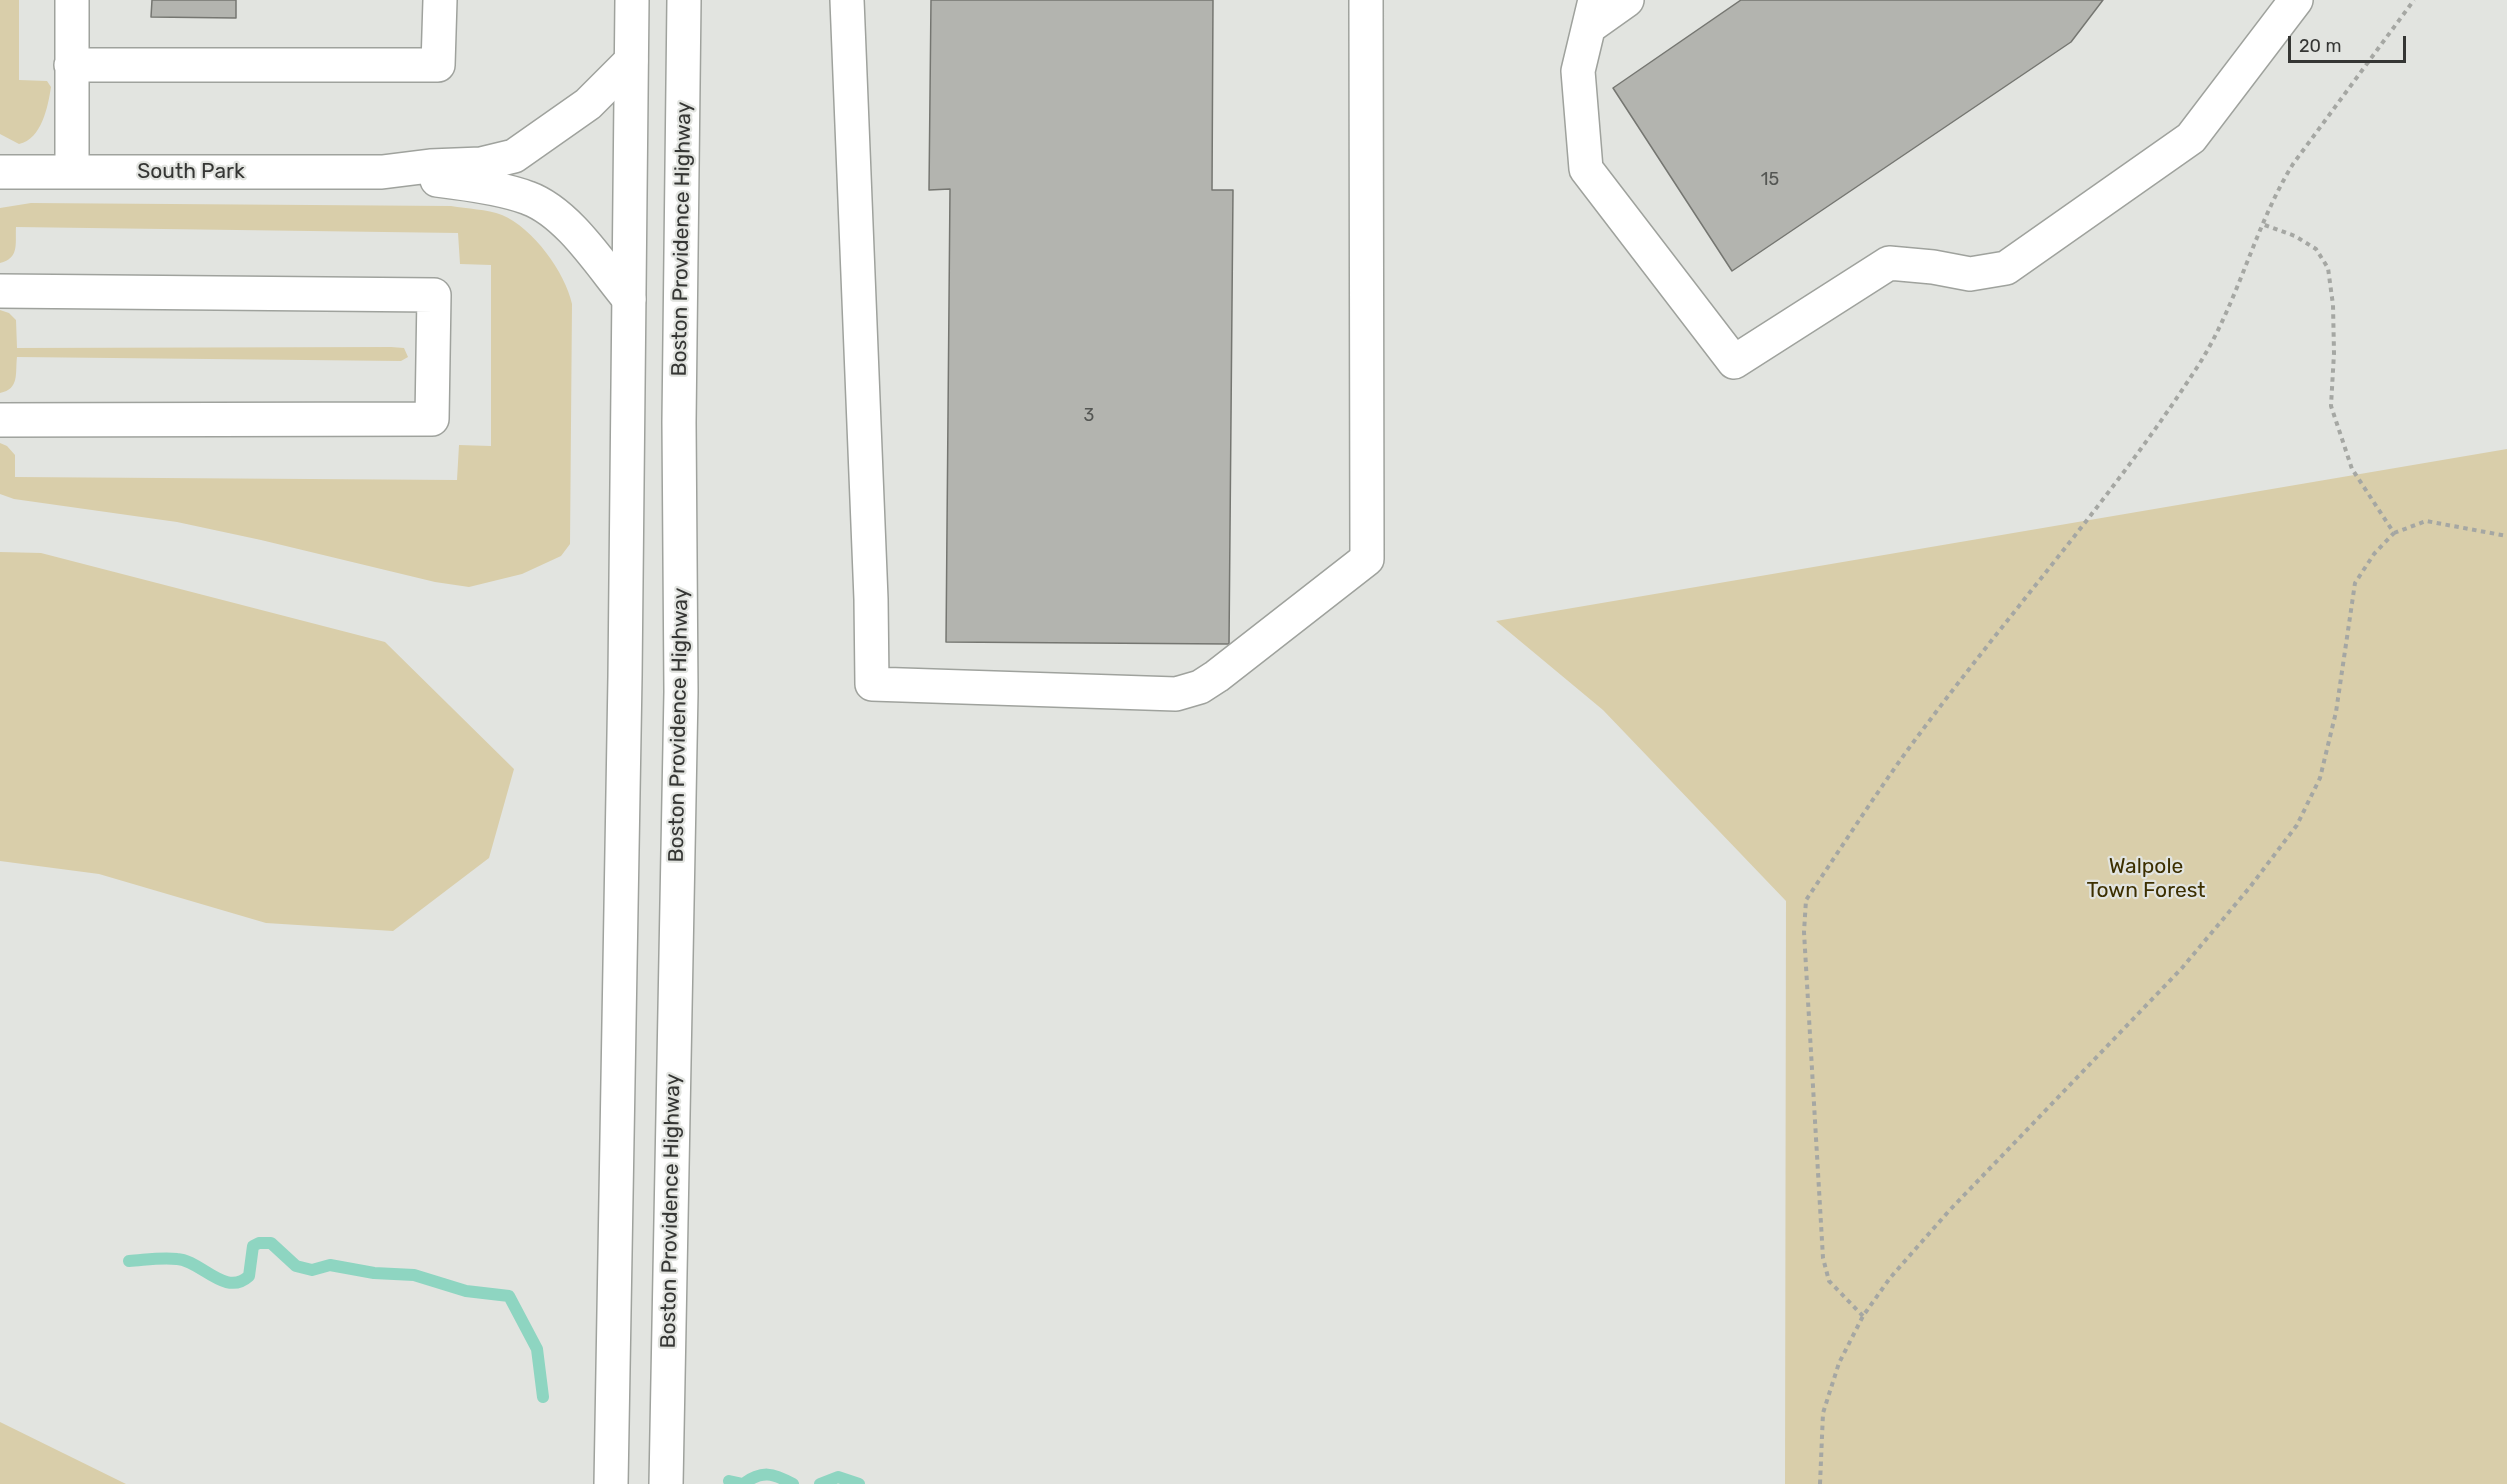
<!DOCTYPE html>
<style>
body{margin:0}
#map{position:relative;width:2507px;height:1484px;overflow:hidden;background:#e2e4e0;font-family:Rubik,sans-serif}
canvas{display:block}
.scale{position:absolute;left:2288px;top:36px;width:118px;height:27px;box-sizing:border-box;border:3px solid #353634;border-top:0;padding-left:8px;font-size:18px;line-height:21px;white-space:nowrap;color:#353634;-webkit-text-stroke:4px #e2e4e0;paint-order:stroke}
</style>
<div id="map">
<canvas width="2507" height="1484"></canvas>
<div class="scale">20 m</div>
</div>
<script>
const context = document.querySelector('canvas').getContext('2d');
context.lineJoin = 'round';
function paint(path, color) { context.fillStyle = color; context.fill(path, 'evenodd'); }
function stroke(path, color, width, dash) { context.strokeStyle = color; context.lineWidth = width; context.lineCap = dash ? 'butt' : 'round'; context.setLineDash(dash || []); context.stroke(path); }
function label(font, color, halo, rows, align = 'center') {
  context.font = font + ' Rubik,sans-serif'; context.lineWidth = 4.5; context.setLineDash([]); context.textBaseline = 'middle'; context.strokeStyle = halo; context.fillStyle = color; for (const [text, x, y, turn = 0] of rows) {
    context.save(); context.translate(x, y); context.rotate((+turn || 0) * Math.PI / 180); context.textAlign = isNaN(turn) ? turn : align; if (halo) context.strokeText(text, 0, 0); context.fillText(text, 0, 0); context.restore();
  }
}
paint(new Path2D(`
 M0,0H19V80L47,81L51,87C48,106 42,139 19,144L0,134Z
 M31,203L451,206C467,209 487,209 502,215C533,228 565,272 572,304L570,544L561,556L522,574L469,587L435,582L261,540L177,522L14,499L0,494V443L7,446L15,455V477L457,480L459,445L491,446V265L460,264L458,233L16,227C15,243 20,258 0,263V208Z
 M0,310L9,313L16,320L17,348L391,347L404,348L408,357L401,361L17,357C15,373 20,389 0,393Z
 M2507,449V1484H1785L1786,901L1603,710L1496,621Z
 M0,552L41,553L385,642L514,769L489,858L393,931L266,923L99,874L0,861Z
 M0,1422L126,1484H0Z`), '#d9ceaa');
stroke(new Path2D(`
 M129,1261C145,1260 161,1257 177,1259C201,1260 225,1298 249,1276L253,1246L259,1243H271L296,1266L312,1270L330,1265L374,1273L414,1275L466,1291L509,1296L537,1349L543,1397
 M729,1481L743,1484C762,1470 773,1473 793,1484
 M820,1484L838,1477L859,1484`), '#8ed5c1', 12);
const building = new Path2D(`
 M152,0H236V18L151,17Z
 M931,0H1213L1212,190H1233L1229,644L946,642L950,189L929,190Z
 M1741,0H2103L2071,42L1732,271L1613,88Z`);
paint(building, '#b3b4af');
stroke(building, '#757671', 1.5);
const minor = new Path2D(`
 M847,0L871,599L872,684L1176,694L1200,687L1217,676L1367,559L1366,0
 M1595,0L1578,71L1586,169L1734,362L1889,263L1933,267L1970,274L2006,268L2191,138L2296,0
 M1589,27L1627,0
 M71,65H438L440,0
 M0,172H382L430,166L481,164L514,156L588,104L631,61
 M72,172V0
 M437,180C462,183 505,189 528,198C569,213 602,267 629,299
 M0,291L434,295L432,419L0,420`);
const major = new Path2D(`
 M611,1484L625,677L632,0
 M666,1484L681,692L679,422L684,0`);
stroke(minor, '#9fa29d', 36);
stroke(major, '#9fa29d', 36);
stroke(new Path2D(`
 M2394,533L2426,521L2507,536
 M1863,1316L1829,1281L1823,1258L1804,932L1806,900C1846,841 1884,780 1927,724C2016,605 2115,494 2196,369C2238,305 2253,229 2293,164L2414,0
 M1820,1484L1823,1413L1839,1363L1863,1316L1890,1278L1948,1212L2182,968L2250,887L2297,825L2320,778L2336,712L2355,583L2374,554L2394,533L2352,469L2331,406L2334,353L2333,305L2328,268L2316,249L2295,236L2262,224`), '#a5a7a3', 4, [4.5, 4.5]);
stroke(minor, '#fff', 33);
stroke(major, '#fff', 33);
label('18px', '#545653', null, [
 ["15",1770,180],
 ["3",1089,416]
]);
label('21px', '#353634', '#e2e4e0', [
 ["South Park",191,172],
 ["Boston Providence Highway",682,239,-89],
 ["Boston Providence Highway",679,725,-89],
 ["Boston Providence Highway",671,1211,-89]
]);
label('21px', '#3c2f00', '#e2e4e0', [
 ["Walpole",2146,867],
 ["Town Forest",2146,891]
]);
</script>
